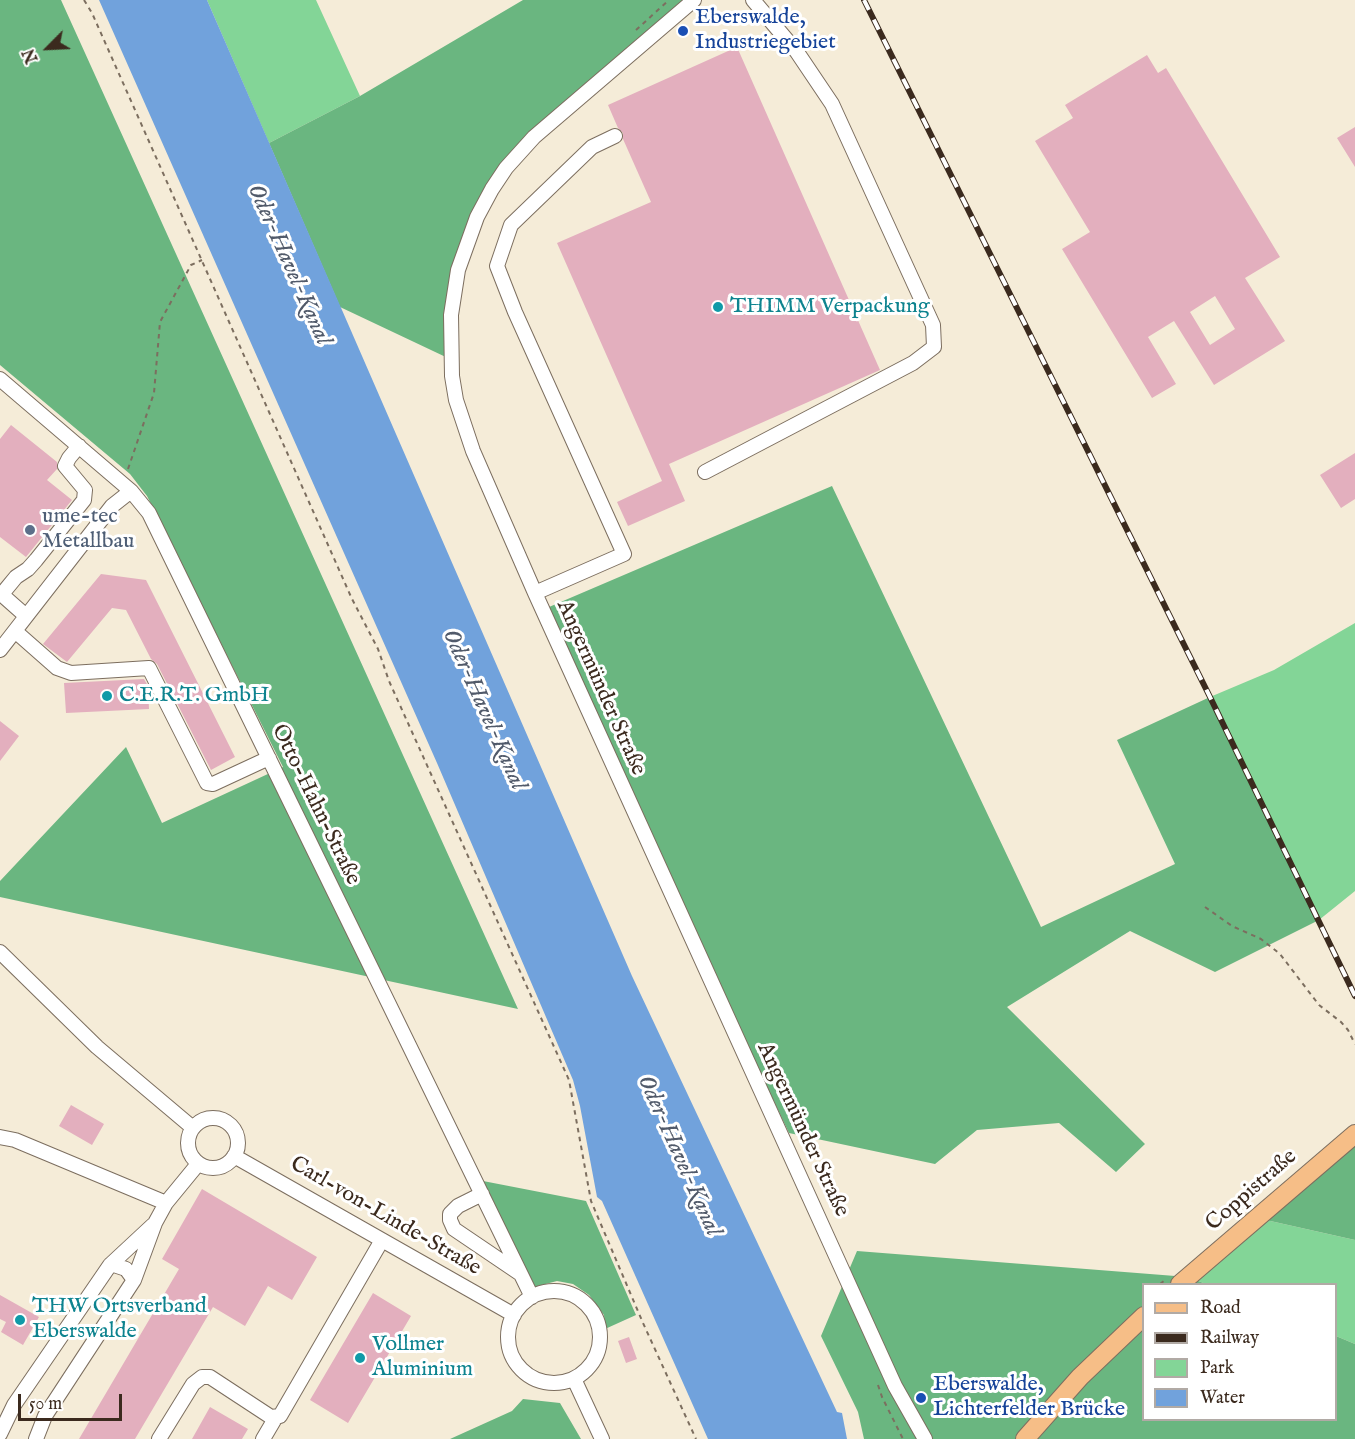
<!DOCTYPE html>
<meta charset="utf-8">
<style>
body{margin:0}
#map{position:relative;width:1355px;height:1439px;overflow:hidden;background:#f5ecd8;font-family:"IM FELL English",serif}
canvas{display:block}
.legend{position:absolute;left:1142px;top:1283px;width:195px;height:138px;box-sizing:border-box;background:#fff;border:2px solid #b1aaa5;margin:0;padding:8px 10px;list-style:none;font-size:18px;color:#3b2a1e}
.legend li{display:flex;align-items:center;gap:12px;height:30px}
.legend b{width:30px;border:2px solid #b1aaa5}
.north{position:absolute;left:18px;top:18px;width:60px;height:60px;-webkit-text-stroke:4px #fff;paint-order:stroke;rotate:246deg;font-size:16px;font-weight:700;line-height:24px;text-align:center;color:#3b2a1e}
.north::after{content:'';display:block;margin:auto;width:21px;height:27px;background:#3b2a1e;clip-path:polygon(50% 0,100% 100%,50% 72%,0 100%)}
.scale{position:absolute;left:18px;top:1394px;width:104px;height:27px;box-sizing:border-box;border:3px solid #3b2a1e;border-top:0;padding-left:8px;font-size:18px;line-height:21px;white-space:nowrap;color:#3b2a1e;-webkit-text-stroke:4px #fff;paint-order:stroke}
</style>
<div id="map">
<canvas width="1355" height="1439"></canvas>
<ul class="legend">
<li><b style="height:8px;background:#f6be87"></b>Road</li>
<li><b style="height:8px;background:#3b2a1e"></b>Railway</li>
<li><b style="height:16px;background:#83d597"></b>Park</li>
<li><b style="height:16px;background:#71a2dc"></b>Water</li>
</ul>
<div class="north">N</div>
<div class="scale">50 m</div>
</div>
<script>
const context = document.querySelector('canvas').getContext('2d');
context.lineJoin = 'round';
function paint(path, color) { context.fillStyle = color; context.fill(path, 'evenodd'); }
function stroke(path, color, width, dash) { context.strokeStyle = color; context.lineWidth = width; context.lineCap = dash ? 'butt' : 'round'; context.setLineDash(dash || []); context.stroke(path); }
function label(font, color, halo, rows, align = 'center') {
  context.font = font + ' "IM FELL English",serif'; context.lineWidth = 6; context.setLineDash([]); context.textBaseline = 'middle'; context.strokeStyle = halo; context.fillStyle = color; for (const [text, x, y, turn = 0] of rows) {
    context.save(); context.translate(x, y); context.rotate((+turn || 0) * Math.PI / 180); context.textAlign = isNaN(turn) ? turn : align; if (halo) context.strokeText(text, 0, 0); context.fillText(text, 0, 0); context.restore();
  }
}
paint(new Path2D(`
 M207,0H316L360,96L269,143Z
 M1355,623V891L1319,920L1210,697L1274,670Z
 M1257,1218L1355,1240V1344L1336,1336V1284H1206L1188,1277Z`), '#83d597');
paint(new Path2D(`
 M0,0H61L518,1009L0,897V881L126,747L162,823L283,767L147,496L130,474L0,365Z
 M523,0H694L534,137L503,177L466,244L450,359L340,307L269,143L360,96Z
 M832,486L1041,927L1175,864L1117,740L1210,697L1319,920L1215,972L1130,931L1007,1007L1145,1144L1116,1172L1059,1123L977,1130L935,1164L789,1133L571,675L542,610Z
 M1355,1134V1240L1257,1218Z
 M483,1181L586,1201L636,1315L605,1329L604,1315L589,1295L573,1284L557,1281L534,1287Z
 M857,1251L1188,1277L1206,1284H1144V1420H1336V1336L1355,1344V1439H864L858,1412L821,1336Z
 M523,1399L560,1403L581,1439H450L512,1411Z`), '#6ab680');
paint(new Path2D(`
 M99,0H207L632,976L837,1412L842,1413L847,1439H708L602,1201L597,1197L580,1106L573,1080L437,763Z`), '#71a2dc');
paint(new Path2D(`
 M737,47L880,370L669,464L685,501L628,526L617,502L662,481L557,243L651,202L623,139V133L618,128L608,105Z
 M1147,55L1158,73L1166,68L1280,257L1245,278L1285,341L1214,385L1174,321L1148,337L1176,384L1152,398L1062,249L1090,232L1035,141L1073,118L1065,105ZM1215,296L1235,329L1210,345L1190,312Z
 M1355,127V167L1337,138Z
 M11,425L57,462V469L47,480L72,500L26,557L0,537V439Z
 M1355,453V499L1341,508L1320,475Z
 M101,574L146,580L235,757L211,770L157,664L151,659L126,610L112,608L67,662L43,644Z
 M144,679L148,686L149,709L66,713L64,683Z
 M0,721L19,736L0,761Z
 M71,1105L104,1124L92,1145L59,1126Z
 M202,1189L317,1257L292,1300L268,1286L245,1326L213,1307L135,1439H79L179,1269L162,1259Z
 M373,1293L411,1316L348,1423L310,1400Z
 M0,1295L39,1317L23,1345L1,1332L6,1322L0,1319Z
 M629,1337L637,1359L626,1363L618,1341Z
 M210,1407L248,1429L242,1439H192Z`), '#e3afbe');
const minor = new Path2D(`
 M694,0L534,137L506,168L492,189L477,217L458,270L451,315L452,376L456,400L473,451L535,593L895,1386L925,1439
 M0,379L131,491L149,513L532,1297
 M705,472L913,363L934,347L933,325L832,104L797,52L753,0
 M0,593L26,616
 M535,593L624,554L515,312L497,266L511,225L592,147L615,136
 M2,594L16,577L28,569L36,560L84,500L85,490L65,466L69,458L79,446
 M15,631L57,668L71,673L149,668L207,783L213,784L269,758
 M0,650L112,506L131,491
 M0,952L97,1047L193,1128
 M188 1143a25 25 0 1 1 50 0a25 25 0 1 1-50 0Z
 M0,1137L15,1140L166,1203
 M234,1156L514,1315
 M482,1194L458,1206L450,1214V1220L454,1229L519,1273
 M111,1264L126,1269L134,1280
 M508 1337a46 46 0 1 1 92 0a46 46 0 1 1-92 0Z
 M574,1379L602,1439
 M0,1434L14,1405L110,1265L153,1225
 M36,1439L45,1416L134,1280L155,1223L166,1203L198,1164
 M159,1439L193,1384L202,1377H210L271,1417L280,1416L382,1240
 M263,1439L276,1417`);
const major = new Path2D(`
 M1180,1284L1355,1134
 M1025,1439L1080,1377L1144,1316`);
stroke(minor, '#7c6e5f', 16);
stroke(major, '#7c6e5f', 20);
stroke(new Path2D(`
 M84,0L92,13L352,599L378,649L389,681L569,1080L591,1201L643,1323L696,1439
 M636,30L669,0
 M128,469L154,393L160,322L191,265L202,260
 M1205,907L1232,926L1261,939L1280,954L1319,1005L1341,1022L1348,1030L1355,1044
 M1160,1284L1165,1280
 M878,1385L882,1397L903,1439`), '#7c6e5f', 2, [4.5, 4.5]);
stroke(minor, '#fff', 14);
stroke(major, '#f6be87', 18);
const rail = new Path2D(`
 M864,0L1210,697L1355,996`);
stroke(rail, '#3b2a1e', 6);
stroke(rail, '#fff', 4, [11]);
for (const [x, y, r, color] of [
 [683,31,6,"#1a4fb4"],
 [718,307,6,"#0f9aa8"],
 [30,530,6,"#5c6f8a"],
 [107,696,6,"#0f9aa8"],
 [20,1320,6,"#0f9aa8"],
 [360,1358,6,"#0f9aa8"],
 [921,1398,6,"#1a4fb4"]
]) { const dot = new Path2D(); dot.arc(x, y, r, 0, 2 * Math.PI); context.fillStyle = color; context.fill(dot); stroke(dot, '#fff', 2); }
label('22px', '#164399', '#fff', [
 ["Eberswalde,",695,18],
 ["Industriegebiet",695,43],
 ["Eberswalde,",933,1385],
 ["Lichterfelder Brücke",933,1410]
], 'left');
label('22px', '#0d838f', '#fff', [
 ["THIMM Verpackung",730,307],
 ["C.E.R.T. GmbH",119,696],
 ["THW Ortsverband",32,1307],
 ["Eberswalde",32,1332],
 ["Vollmer",372,1345],
 ["Aluminium",372,1370]
], 'left');
label('22px', '#4e5e75', '#fff', [
 ["ume-tec",42,517],
 ["Metallbau",42,542]
], 'left');
label('22px', '#3b2a1e', '#fff', [
 ["Angermünder Straße",600,688,66],
 ["Otto-Hahn-Straße",315,805,64],
 ["Angermünder Straße",802,1130,65],
 ["Coppistraße",1252,1191,-41],
 ["Carl-von-Linde-Straße",385,1217,30]
]);
label('italic 24px', '#515a6a', '#fff', [
 ["Oder-Havel-Kanal",288,265,66],
 ["Oder-Havel-Kanal",483,710,66],
 ["Oder-Havel-Kanal",678,1156,66]
]);
</script>
